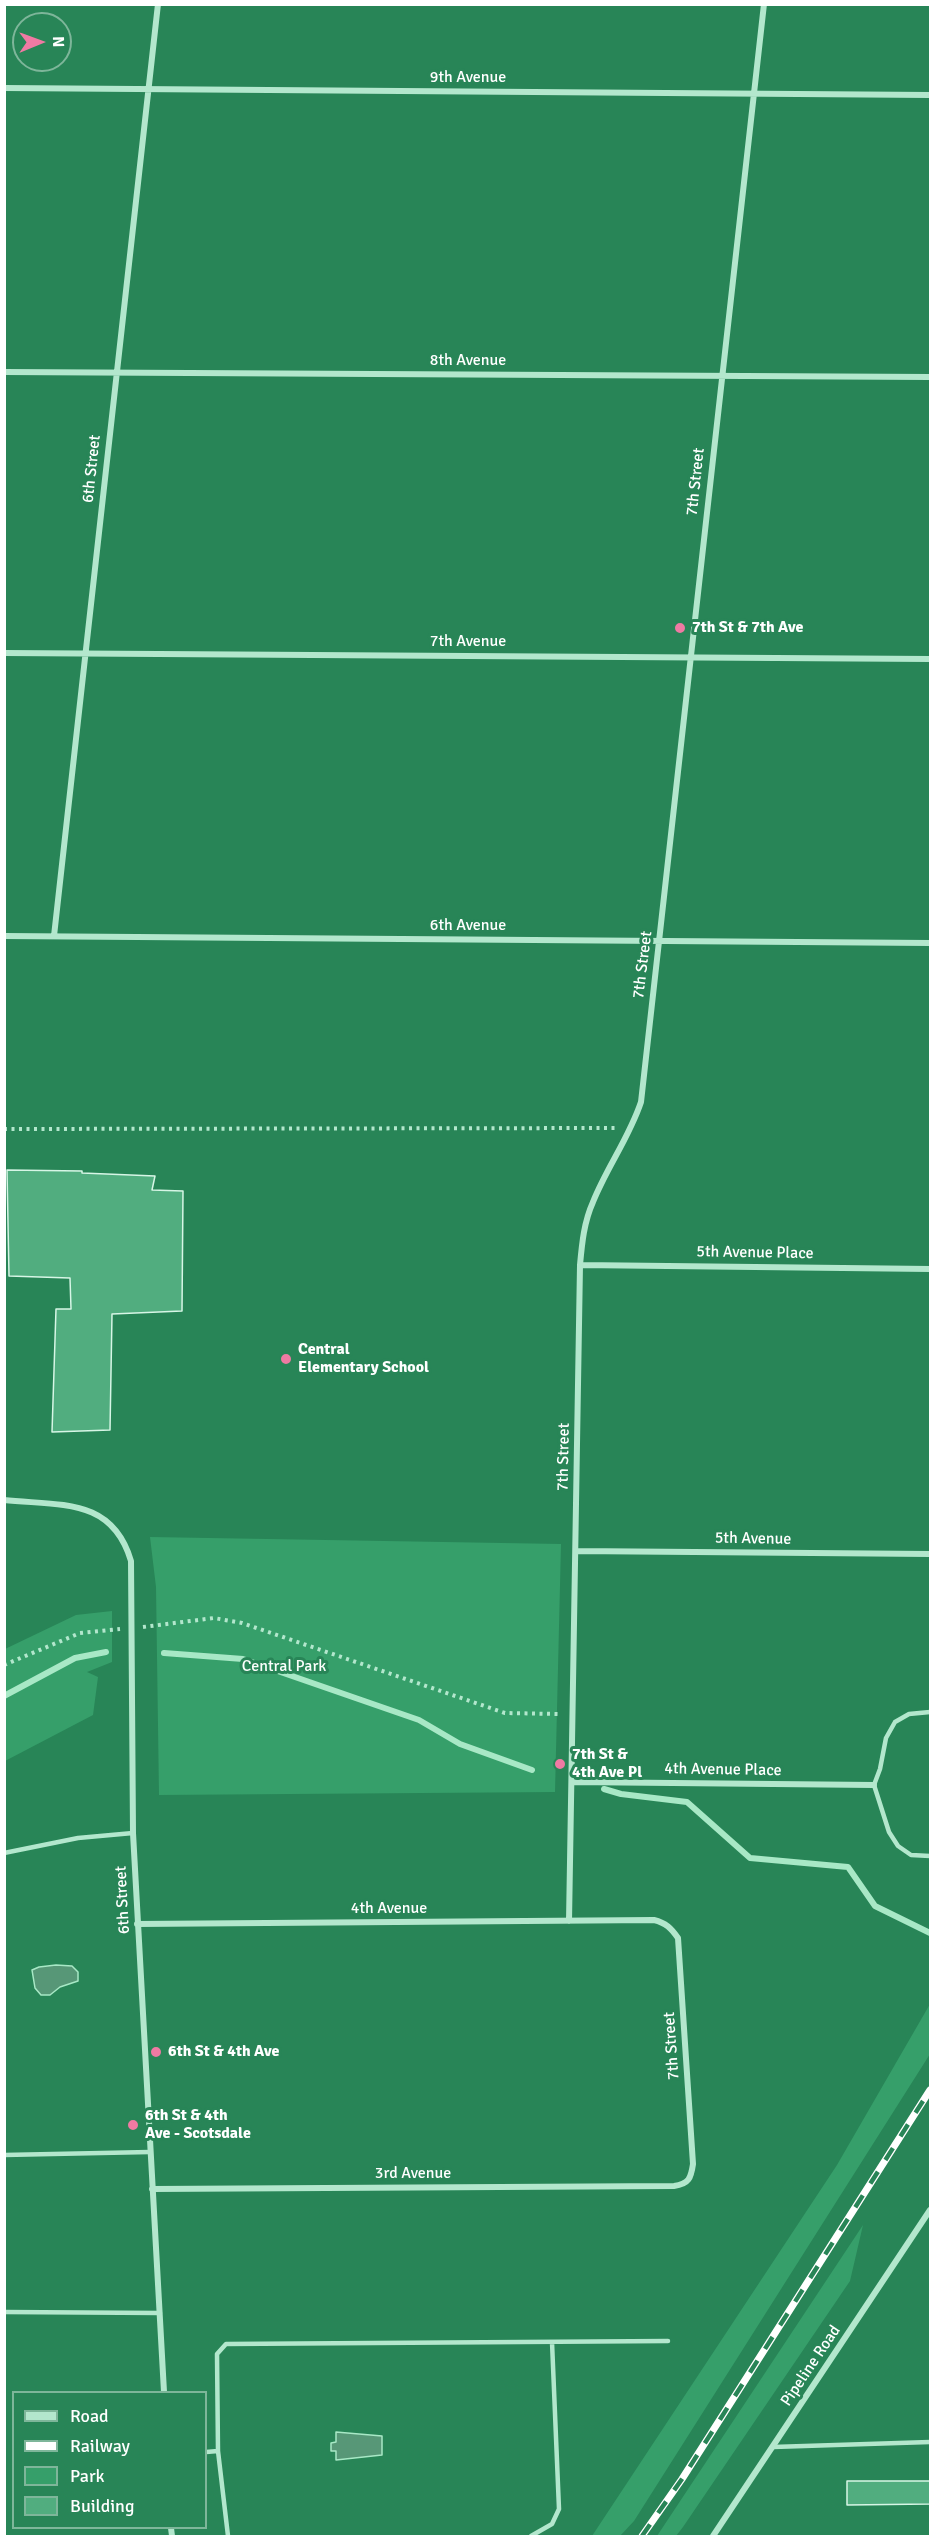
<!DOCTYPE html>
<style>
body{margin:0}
#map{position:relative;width:935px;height:2541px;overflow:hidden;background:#288557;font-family:Signika,sans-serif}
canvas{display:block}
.frame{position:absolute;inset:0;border:6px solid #fff;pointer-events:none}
.legend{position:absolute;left:12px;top:2391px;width:195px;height:138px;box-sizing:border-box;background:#288557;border:2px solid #7eb69a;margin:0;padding:8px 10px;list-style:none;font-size:18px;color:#fff}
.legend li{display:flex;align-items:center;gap:12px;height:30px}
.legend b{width:30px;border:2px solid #7eb69a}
.north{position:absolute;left:12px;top:12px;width:60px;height:60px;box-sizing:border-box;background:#288557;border:2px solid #7eb69a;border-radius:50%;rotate:89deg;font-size:16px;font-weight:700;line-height:24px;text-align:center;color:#fff}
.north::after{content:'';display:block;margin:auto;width:21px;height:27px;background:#ef7aa3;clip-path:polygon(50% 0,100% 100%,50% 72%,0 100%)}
</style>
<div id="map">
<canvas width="935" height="2541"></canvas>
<div class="frame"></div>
<ul class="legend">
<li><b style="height:8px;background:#b3e7cd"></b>Road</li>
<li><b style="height:8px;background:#fff"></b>Railway</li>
<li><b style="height:16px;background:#369f6a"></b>Park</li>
<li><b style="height:16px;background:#51ad7f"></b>Building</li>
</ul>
<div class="north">N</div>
</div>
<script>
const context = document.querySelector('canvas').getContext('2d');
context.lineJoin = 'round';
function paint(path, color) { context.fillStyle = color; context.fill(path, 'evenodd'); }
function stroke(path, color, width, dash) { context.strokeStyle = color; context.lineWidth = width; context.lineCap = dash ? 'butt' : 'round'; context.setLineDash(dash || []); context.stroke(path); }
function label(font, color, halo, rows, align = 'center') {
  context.font = font + ' Signika,sans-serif'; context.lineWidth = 6; context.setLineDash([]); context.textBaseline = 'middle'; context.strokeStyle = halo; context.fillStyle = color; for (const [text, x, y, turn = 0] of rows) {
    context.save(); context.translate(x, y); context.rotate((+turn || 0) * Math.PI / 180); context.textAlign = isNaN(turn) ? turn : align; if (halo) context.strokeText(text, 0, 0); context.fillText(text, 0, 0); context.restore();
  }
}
paint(new Path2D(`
 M150,1537L561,1544L555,1792L159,1795L156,1587Z
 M112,1611V1662L87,1672L98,1677L93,1715L5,1761V1649L76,1615Z
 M930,2004V2054L634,2521L620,2536H592L837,2165Z
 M863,2225L850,2281L683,2527L676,2536H657Z`), '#369f6a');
const water = new Path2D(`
 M56,1965L72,1966L78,1972V1981L60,1987L50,1995H41L35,1988L32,1970L39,1967Z
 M336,2432L382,2436V2455L336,2460V2451H331V2443L336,2442Z`);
paint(water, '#579777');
stroke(water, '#a8e8c6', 1.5);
stroke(new Path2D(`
 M164,1653L243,1659L419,1720L460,1744L532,1770
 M4,1696L75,1658L106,1652
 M604,1789L621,1794L687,1802L750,1858L848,1867L875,1906L930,1933`), '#a8e8c6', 6);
const building = new Path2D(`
 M7,1170L82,1171V1173L155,1176L152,1190L183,1191L182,1311L112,1314L110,1430L52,1432L56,1309H71L70,1278L9,1276Z
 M847,2481H930V2504L847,2505Z`);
paint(building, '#51ad7f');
stroke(building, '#d7f6e6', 1.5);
stroke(new Path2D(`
 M4,1129L617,1128
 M143,1627L214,1618L242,1623L505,1713L560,1714
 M4,1665L80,1633L120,1629`), '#b3e7cd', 4, [3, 4.5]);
stroke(new Path2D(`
 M930,1712L909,1714L895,1722L886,1738L880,1769L874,1785L889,1832L898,1846L911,1855L930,1856
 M4,1853L78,1838L133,1833
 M4,2155L150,2152
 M4,2312L160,2313
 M773,2447L930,2442
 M218,2451L217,2354L226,2344L668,2341
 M206,2452L218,2451L228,2536
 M531,2536L552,2524L559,2509L552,2342`), '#b3e7cd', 4.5);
stroke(new Path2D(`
 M4,88L930,95
 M4,372L930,377
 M4,653L930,659
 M4,936L930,943
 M54,936L158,4
 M580,1265L930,1269
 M4,1500C60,1506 112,1497 131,1561L133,1833L164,2392
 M576,1551L930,1554
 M572,1782L874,1785
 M569,1921L580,1265C582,1243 584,1222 593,1202C607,1167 629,1138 641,1102L764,4
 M137,1924L654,1920C666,1923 671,1928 678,1938L693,2164C691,2178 689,2184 674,2186L152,2189
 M171,2528L172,2536
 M713,2536L930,2210`), '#b3e7cd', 6);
const rail = new Path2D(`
 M642,2536L682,2479L930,2090`);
stroke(rail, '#fff', 7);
stroke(rail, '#288557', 4.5, [14]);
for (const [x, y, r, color] of [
 [680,628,6,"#ef7aa3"],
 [286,1359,6,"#ef7aa3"],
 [560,1764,6,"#ef7aa3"],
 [156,2052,6,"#ef7aa3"],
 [133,2125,6,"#ef7aa3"]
]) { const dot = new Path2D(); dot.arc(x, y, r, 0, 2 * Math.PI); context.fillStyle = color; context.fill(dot); stroke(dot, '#288557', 2); }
label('16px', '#fff', '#288557', [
 ["9th Avenue",468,78],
 ["8th Avenue",468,361],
 ["6th Street",92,469,-84],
 ["7th Street",696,482,-84],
 ["7th Avenue",468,642],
 ["6th Avenue",468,926],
 ["7th Street",643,965,-83],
 ["5th Avenue Place",755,1253,1],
 ["7th Street",564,1457,-89],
 ["5th Avenue",753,1539,1],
 ["4th Avenue Place",723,1770,1],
 ["6th Street",123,1900,-93],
 ["4th Avenue",389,1909],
 ["7th Street",672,2046,-94],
 ["3rd Avenue",413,2174],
 ["Pipeline Road",811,2366,-56]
]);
label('bold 16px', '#fff', '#288557', [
 ["7th St & 7th Ave",692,628],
 ["Central",298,1350],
 ["Elementary School",298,1368],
 ["7th St &",572,1755],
 ["4th Ave Pl",572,1773],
 ["6th St & 4th Ave",168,2052],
 ["6th St & 4th",145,2116],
 ["Ave - Scotsdale",145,2134]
], 'left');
label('16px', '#fbfefc', '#288557', [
 ["Central Park",284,1667]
]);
</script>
